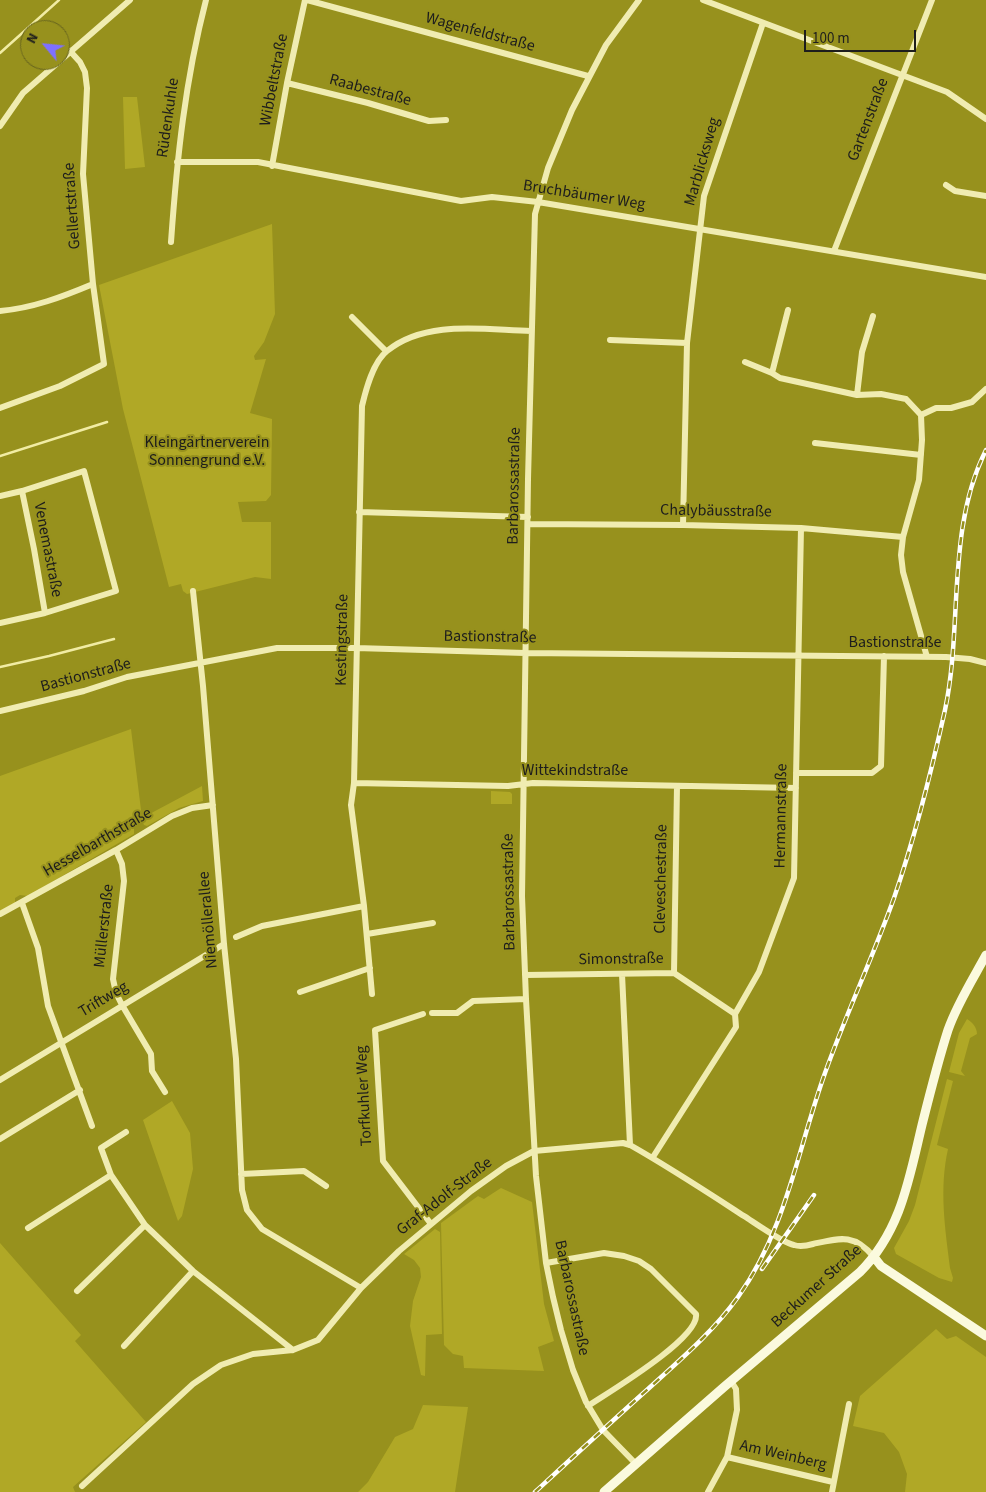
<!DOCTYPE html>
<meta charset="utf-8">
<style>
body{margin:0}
#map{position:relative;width:986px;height:1492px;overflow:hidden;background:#97911d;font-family:"Source Sans 3",sans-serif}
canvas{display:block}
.north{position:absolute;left:20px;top:20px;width:50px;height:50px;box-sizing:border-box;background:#97911d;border:1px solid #66631d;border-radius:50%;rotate:298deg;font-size:14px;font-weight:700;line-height:20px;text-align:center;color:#1d1d1d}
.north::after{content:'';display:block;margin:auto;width:18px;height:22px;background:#7e70ff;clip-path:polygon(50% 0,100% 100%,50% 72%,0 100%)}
.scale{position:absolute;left:804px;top:30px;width:112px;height:22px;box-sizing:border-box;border:2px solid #1d1d1d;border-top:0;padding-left:6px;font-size:15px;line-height:18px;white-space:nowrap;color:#1d1d1d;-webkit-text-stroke:4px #97911d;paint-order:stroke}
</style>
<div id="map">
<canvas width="986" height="1492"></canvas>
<div class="north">N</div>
<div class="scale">100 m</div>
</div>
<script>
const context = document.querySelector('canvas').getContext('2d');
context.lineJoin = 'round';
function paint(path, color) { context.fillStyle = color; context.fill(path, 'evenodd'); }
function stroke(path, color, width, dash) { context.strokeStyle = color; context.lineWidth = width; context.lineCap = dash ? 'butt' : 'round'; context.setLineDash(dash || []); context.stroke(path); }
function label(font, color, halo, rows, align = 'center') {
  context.font = font + ' "Source Sans 3",sans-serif'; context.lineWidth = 4; context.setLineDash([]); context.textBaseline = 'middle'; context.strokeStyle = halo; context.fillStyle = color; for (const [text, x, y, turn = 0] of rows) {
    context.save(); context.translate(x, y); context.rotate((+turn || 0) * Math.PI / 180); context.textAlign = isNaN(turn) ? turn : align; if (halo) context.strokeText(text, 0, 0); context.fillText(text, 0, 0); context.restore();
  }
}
paint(new Path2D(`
 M123,97H137L145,167L125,169Z
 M272,224L275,314L264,342L254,356L255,360L266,359L250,413L272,419L271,495L266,501L238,502L242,522H271V579L255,577L187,594L183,591L181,584L169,587L123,409L99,285Z
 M131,729L142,818L202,786L203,801L179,808L147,826L144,825L141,818L134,822V834L28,896L20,895L15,898V903L0,911V776Z
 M491,791L510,792L512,794V804H491Z
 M967,1019C972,1022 977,1027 977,1034L970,1038L961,1071L965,1076L949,1072L959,1033Z
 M947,1079L953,1081L937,1145L948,1149C939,1189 945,1228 950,1268L953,1278L952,1282L939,1278L896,1254L894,1248L909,1221L915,1205Z
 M172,1101L190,1133L193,1169L182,1216L178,1221L143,1120Z
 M501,1188L532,1202L544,1304L554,1341L538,1347L544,1371L464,1368L463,1356L453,1354L444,1345L441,1223L478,1196L484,1199Z
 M435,1229L440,1232L442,1334L426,1335L425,1376L421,1375L410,1326L413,1301L421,1277L420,1268L414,1260L404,1254Z
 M0,1243L81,1335L75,1341L146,1422L73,1487L75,1492H0Z
 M936,1329L947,1339L956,1336L986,1357V1492H905L907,1474L899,1452L884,1433L853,1426L860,1396Z
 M423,1405L468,1407L455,1492H358L368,1482L395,1437L413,1429Z`), '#b0a826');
stroke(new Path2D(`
 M0,53L59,0
 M0,456L107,422
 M0,667L49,656L114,639`), '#f1eca4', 2.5);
stroke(new Path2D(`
 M307,0L588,76
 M703,0L947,92L986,119
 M287,83L368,103L429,121L446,120
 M0,126L23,93L130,0
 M177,162H258L461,201L492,197L538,202L986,277
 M272,166L287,83L305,0
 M946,185L955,191L986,196
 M171,242C177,158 185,81 206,0
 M834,251L932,0
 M788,310L772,373L780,378L857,395L881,394L906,399L921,415L936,408H951L972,402L986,389
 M0,311C33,308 62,297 93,284
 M352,317L386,351
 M610,340L687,343
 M745,362L772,373
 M857,395L862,352L873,316
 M0,408L60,386L104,364L93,284L83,174L87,88L85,72L80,62L70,51
 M921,415L922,440L919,480L903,537L901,555L903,572L927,657
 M815,443L921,455
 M22,491L34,549L45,613
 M0,496L22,491L84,471L116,591L45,613L0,623
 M359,512L528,517
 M528,524L683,525L801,528L903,537
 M683,525L687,343L704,196L763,23
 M193,591L203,686L224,944L236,1059L242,1190L247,1210L262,1229L361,1288
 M0,711L84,691L127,677L277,648H356L525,653L946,657L970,659L986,663
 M796,773H872L881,766L884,656
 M354,783L508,786L533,783L796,788
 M116,850L122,864L124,881L113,979L116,993L122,1005L151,1054L152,1071L165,1092
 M22,903L38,948L48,1006L92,1126
 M0,914L116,850L172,816L192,808L213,805
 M367,934L433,923
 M236,937L262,926L364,906
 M674,973L677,786
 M622,974L630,1145
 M525,975L674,973L735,1014
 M300,992L370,968
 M372,994L364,906L351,805L354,783L362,406C366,389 373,362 387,351C426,319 485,330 531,331
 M432,1013H457L473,1001L526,999
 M423,1014L375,1030L383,1161L431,1224
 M0,1080L224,944
 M126,1132L101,1148L111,1175L145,1225L193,1271L293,1350
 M0,1139L80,1090
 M653,1157L736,1027L735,1014L759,972L794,878L801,528
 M241,1174L304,1171L326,1186
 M28,1228L111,1175
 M546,1263L604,1253L624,1256L639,1261L651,1269L696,1314C700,1338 609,1392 588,1406
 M77,1291L145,1225
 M124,1346L193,1271
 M727,1457L833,1482
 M636,1464L603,1430L586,1402L573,1370L561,1330L553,1297L546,1263L536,1176L526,999L522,896L528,479L535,214L548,168L572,110L606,45L639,0
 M82,1486L193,1384L221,1365L253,1354L293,1350L318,1340L361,1288L399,1251L471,1191L506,1166L534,1151L623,1143L630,1145C669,1167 707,1192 744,1216C755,1223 783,1243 794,1245C800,1247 806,1246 813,1244C840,1238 854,1233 874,1257
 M708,1492L727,1457L737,1410L736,1389L731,1381
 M832,1492L849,1404`), '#f0ecb1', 6);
stroke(new Path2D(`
 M874,1257L881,1266L986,1336
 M604,1492L724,1387L860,1272C901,1231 909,1179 922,1125C930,1093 938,1061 948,1030C957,1004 973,979 986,955`), '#fbfade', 9);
const rail = new Path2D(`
 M762,1269L814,1195
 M535,1492C572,1458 610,1423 648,1389C680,1360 713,1332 738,1297C786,1230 798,1148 825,1073C846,1014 873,957 894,898C915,837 931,773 945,710C963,626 946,529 986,450`);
stroke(rail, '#fff', 4.5);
stroke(rail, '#97911d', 2.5, [8]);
label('16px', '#1d1d1d', '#97911d', [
 ["Wagenfeldstraße",480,33,15],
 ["Wibbeltstraße",275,80,-79],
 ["Raabestraße",370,91,15],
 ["Rüdenkuhle",169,118,-82],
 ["Gartenstraße",869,120,-69],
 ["Marblicksweg",703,162,-74],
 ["Bruchbäumer Weg",584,196,9],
 ["Gellertstraße",73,206,-94],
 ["Barbarossastraße",515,486,-89],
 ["Chalybäusstraße",716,512,1],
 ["Venemastraße",47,550,79],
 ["Bastionstraße",490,638,1],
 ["Kestingstraße",343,640,-89],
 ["Bastionstraße",895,643],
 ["Bastionstraße",86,676,-15],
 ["Wittekindstraße",575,771],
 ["Hermannstraße",782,816,-89],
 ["Hesselbarthstraße",98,843,-30],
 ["Cleveschestraße",662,879,-89],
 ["Barbarossastraße",510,892,-91],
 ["Niemöllerallee",209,920,-95],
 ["Müllerstraße",105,926,-84],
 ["Simonstraße",621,960,-1],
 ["Triftweg",104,1000,-31],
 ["Torfkuhler Weg",365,1096,-93],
 ["Graf-Adolf-Straße",445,1197,-38],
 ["Beckumer Straße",817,1287,-42],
 ["Barbarossastraße",571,1298,78],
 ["Am Weinberg",783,1456,13]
]);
label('16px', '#1d1d1b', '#97911d', [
 ["Kleingärtnerverein",207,443],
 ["Sonnengrund e.V.",207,461]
]);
</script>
